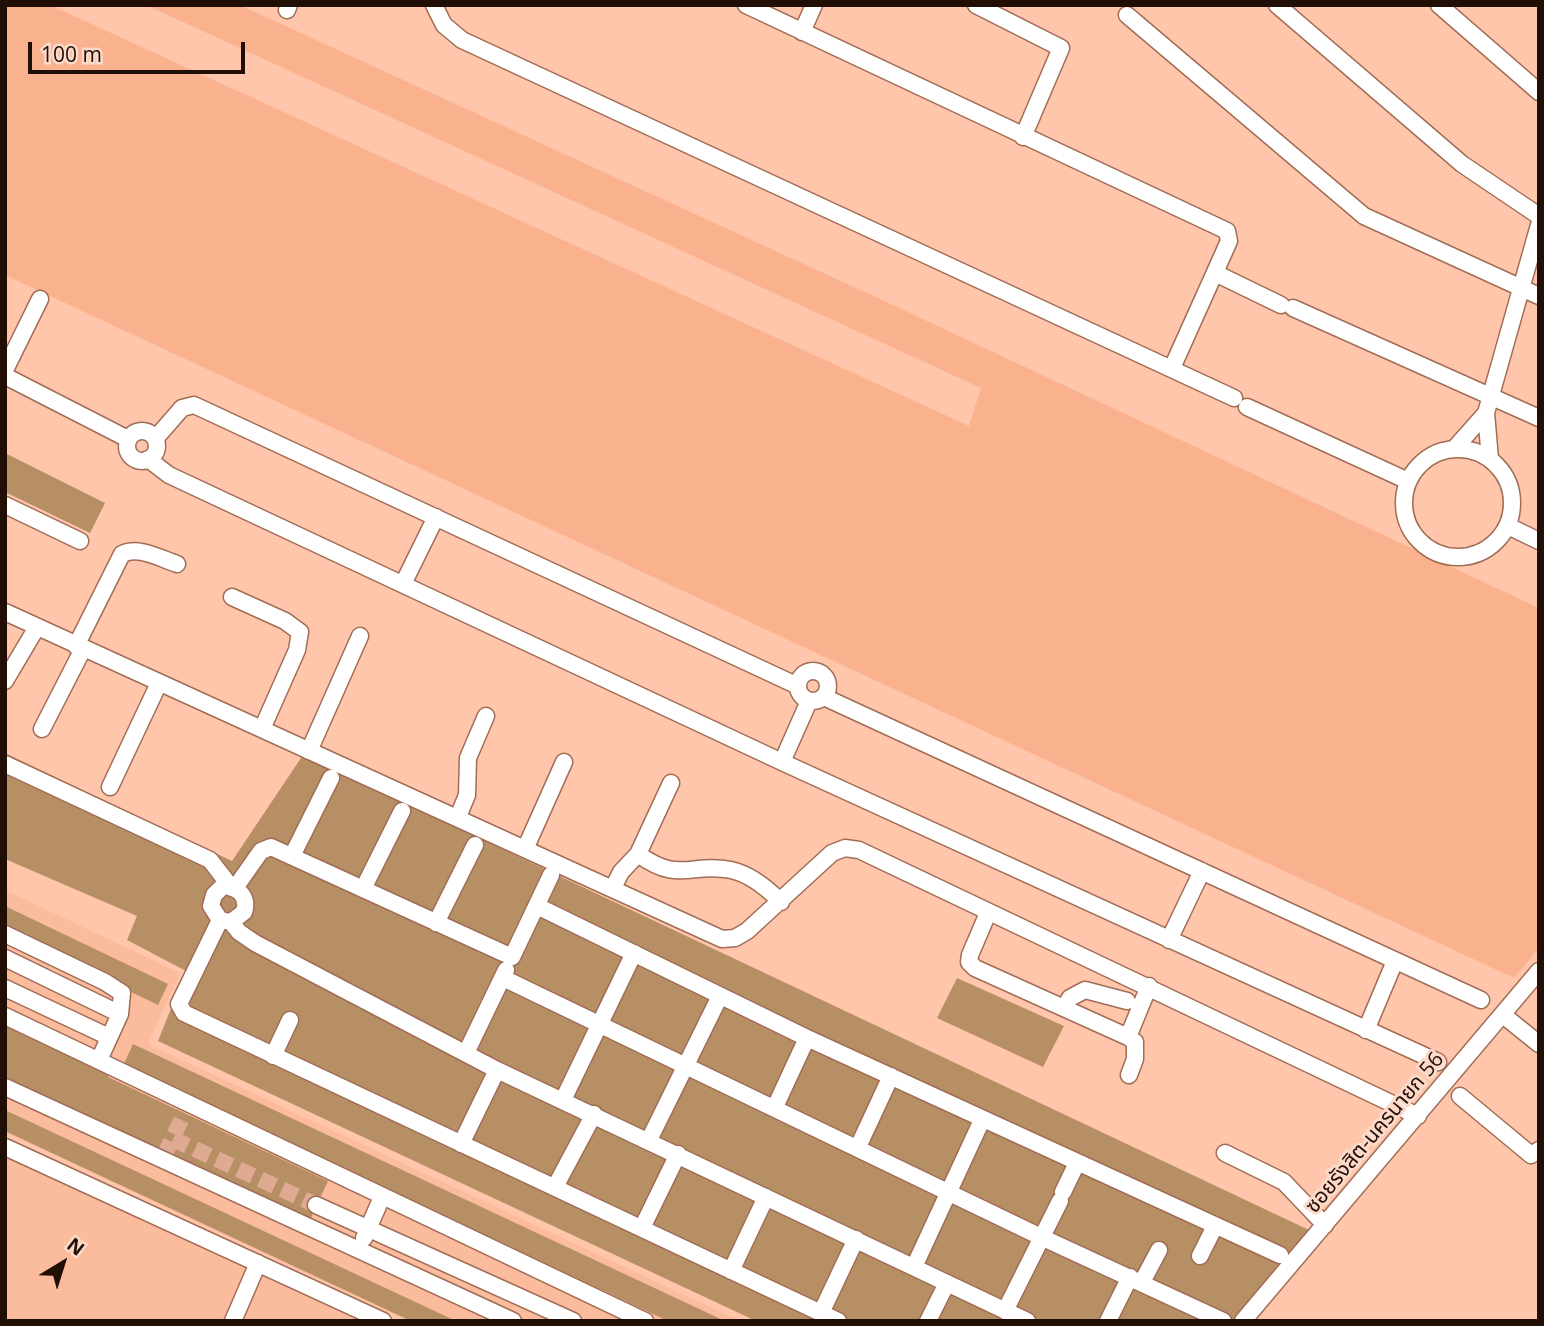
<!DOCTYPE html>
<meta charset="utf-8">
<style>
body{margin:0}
#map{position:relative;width:1544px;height:1326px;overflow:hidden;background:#ffc6ab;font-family:"Open Sans",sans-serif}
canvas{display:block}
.frame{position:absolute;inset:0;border:7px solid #210e05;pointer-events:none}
.north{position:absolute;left:28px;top:1228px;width:70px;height:70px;-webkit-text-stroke:5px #fcd9c8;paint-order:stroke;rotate:38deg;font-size:19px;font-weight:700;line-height:28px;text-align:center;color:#210e05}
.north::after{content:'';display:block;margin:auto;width:24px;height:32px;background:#210e05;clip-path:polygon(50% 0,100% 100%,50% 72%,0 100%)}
.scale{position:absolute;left:28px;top:42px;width:217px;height:32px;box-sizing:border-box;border:4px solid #210e05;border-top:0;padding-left:9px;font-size:21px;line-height:24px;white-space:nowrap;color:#210e05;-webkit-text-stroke:5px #fcd9c8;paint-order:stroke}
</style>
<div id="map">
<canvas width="1544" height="1326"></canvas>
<div class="frame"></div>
<div class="north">N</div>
<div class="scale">100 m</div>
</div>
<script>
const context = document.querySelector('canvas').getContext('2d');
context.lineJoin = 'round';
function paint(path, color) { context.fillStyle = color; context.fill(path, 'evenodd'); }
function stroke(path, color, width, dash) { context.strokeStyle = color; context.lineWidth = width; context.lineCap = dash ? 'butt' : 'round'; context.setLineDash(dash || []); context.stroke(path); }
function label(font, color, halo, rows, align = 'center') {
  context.font = font + ' "Open Sans","Noto Sans Thai",sans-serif'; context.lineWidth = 6; context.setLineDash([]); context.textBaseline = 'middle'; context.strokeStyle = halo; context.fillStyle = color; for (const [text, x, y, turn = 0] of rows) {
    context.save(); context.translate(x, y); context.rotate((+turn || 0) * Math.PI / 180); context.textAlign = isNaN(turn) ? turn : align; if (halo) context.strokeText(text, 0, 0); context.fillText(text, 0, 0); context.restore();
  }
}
paint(new Path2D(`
 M5,890L180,973L148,1044L740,1321H408L5,1132Z
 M5,1139L394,1321H5Z`), '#fbbb9d');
paint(new Path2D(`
 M5,5H50L969,426L981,388L146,5H240L880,299L1539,608V948L1514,978L5,275Z`), '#fab18e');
paint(new Path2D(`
 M5,453L105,503L90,533L5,492Z
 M5,753L232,861L303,755L1309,1230L1233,1321H756L158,1041L186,971L127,940L137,916L5,859Z
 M5,906L168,984L158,1005L5,931Z
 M957,978L1064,1026L1043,1067L937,1018Z
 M5,1021L111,1071L108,1077L328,1181L308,1224L5,1082Z
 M133,1044L725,1321H668L123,1066Z
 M5,1110L456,1321H411L5,1131Z`), '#b78f65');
stroke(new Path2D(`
 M173,1139L316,1205
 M164,1156L184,1114`), '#deaa92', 16, [16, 8]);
const minor = new Path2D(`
 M434,5L444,25L462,40L1234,398
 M746,5L1227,231L1229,241L1172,368
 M976,5L1061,48L1023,137
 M1277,5L1462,164L1539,216
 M1439,5L1539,92
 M287,10L289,5
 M1127,15L1364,216L1539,296
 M802,32L814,5
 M1215,273L1281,305
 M1293,308L1539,418
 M5,370L40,299
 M5,376L128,439
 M1247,407L1408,481
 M127 446a15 15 0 1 1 30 0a15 15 0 1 1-30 0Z
 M155,439L182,408L194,405L798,686
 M1404 503a54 54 0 1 1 108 0a54 54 0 1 1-108 0Z
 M1454,449L1486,413
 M148,459L169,475L782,762L1438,1062
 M1490,459L1486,413L1539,225
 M5,505L80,541
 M1508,526L1539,541
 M403,584L436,517
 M232,597L285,621L300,632L297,650L262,729
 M5,612L722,939L735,938L747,931L832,853L845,848L859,850L1418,1116
 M76,646L122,554C139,546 159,558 177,564
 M798 686a15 15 0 1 1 30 0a15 15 0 1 1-30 0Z
 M5,681L37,627
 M824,697L1481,1000
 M42,729L83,649
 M309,751L360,636
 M782,762L809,701
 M5,764L210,860L227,882
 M110,787L159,683
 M458,817L467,795L468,758L486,716
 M526,847L564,762
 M638,854L671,783
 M292,856L331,778
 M227,882L229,887C242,890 248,900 244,912L231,922L220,920L211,906L214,895Z
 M235,888L261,851L271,847L512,957L551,875
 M613,888L621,872L638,854C679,884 691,862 731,870C750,874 768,889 781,902
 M363,889L402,811
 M537,906L807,1038L1280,1255
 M988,913L970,955L969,962L975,968L1128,1037
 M220,920L179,1004L184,1013L838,1321
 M231,922L239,932L255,943L497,1070L1027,1321
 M436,923L475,845
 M5,934L105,982L122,993L120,1014L99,1060
 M1169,940L1202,871
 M5,958L120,1014
 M503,978L1041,1237L1223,1321
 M5,988L109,1037
 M1064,1008L1070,998L1085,990L1127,1001
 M1503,1015L1539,1044
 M5,1016L645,1321
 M1366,1030L1395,961
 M466,1053L506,970
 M273,1056L290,1020
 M1129,1075L1135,1059V1042L1128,1037L1149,986
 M5,1087L513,1321
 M1460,1096L1531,1155L1539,1150
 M563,1100L634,953
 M775,1107L807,1038
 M649,1140L720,996
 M461,1144L497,1070
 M5,1147L383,1321
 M858,1147L891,1076
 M1225,1153L1284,1182L1325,1225
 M555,1187L594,1114
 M1063,1192L1077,1163
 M316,1205L573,1321
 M642,1228L678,1154
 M364,1238L382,1197
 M1200,1256L1215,1226
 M914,1267L982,1120
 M731,1271L766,1197
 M1142,1282L1159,1250
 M1005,1311L1060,1201
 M821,1313L856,1239
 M233,1321L258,1263
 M928,1321L947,1283
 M1108,1321L1130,1277
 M1243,1321L1539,971`);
stroke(minor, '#a16d55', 19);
stroke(minor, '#fff', 16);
label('21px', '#210e05', '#fcd9c8', [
 ["ซอยรังสิต-นครนายก 56",1375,1133,-50]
]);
</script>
